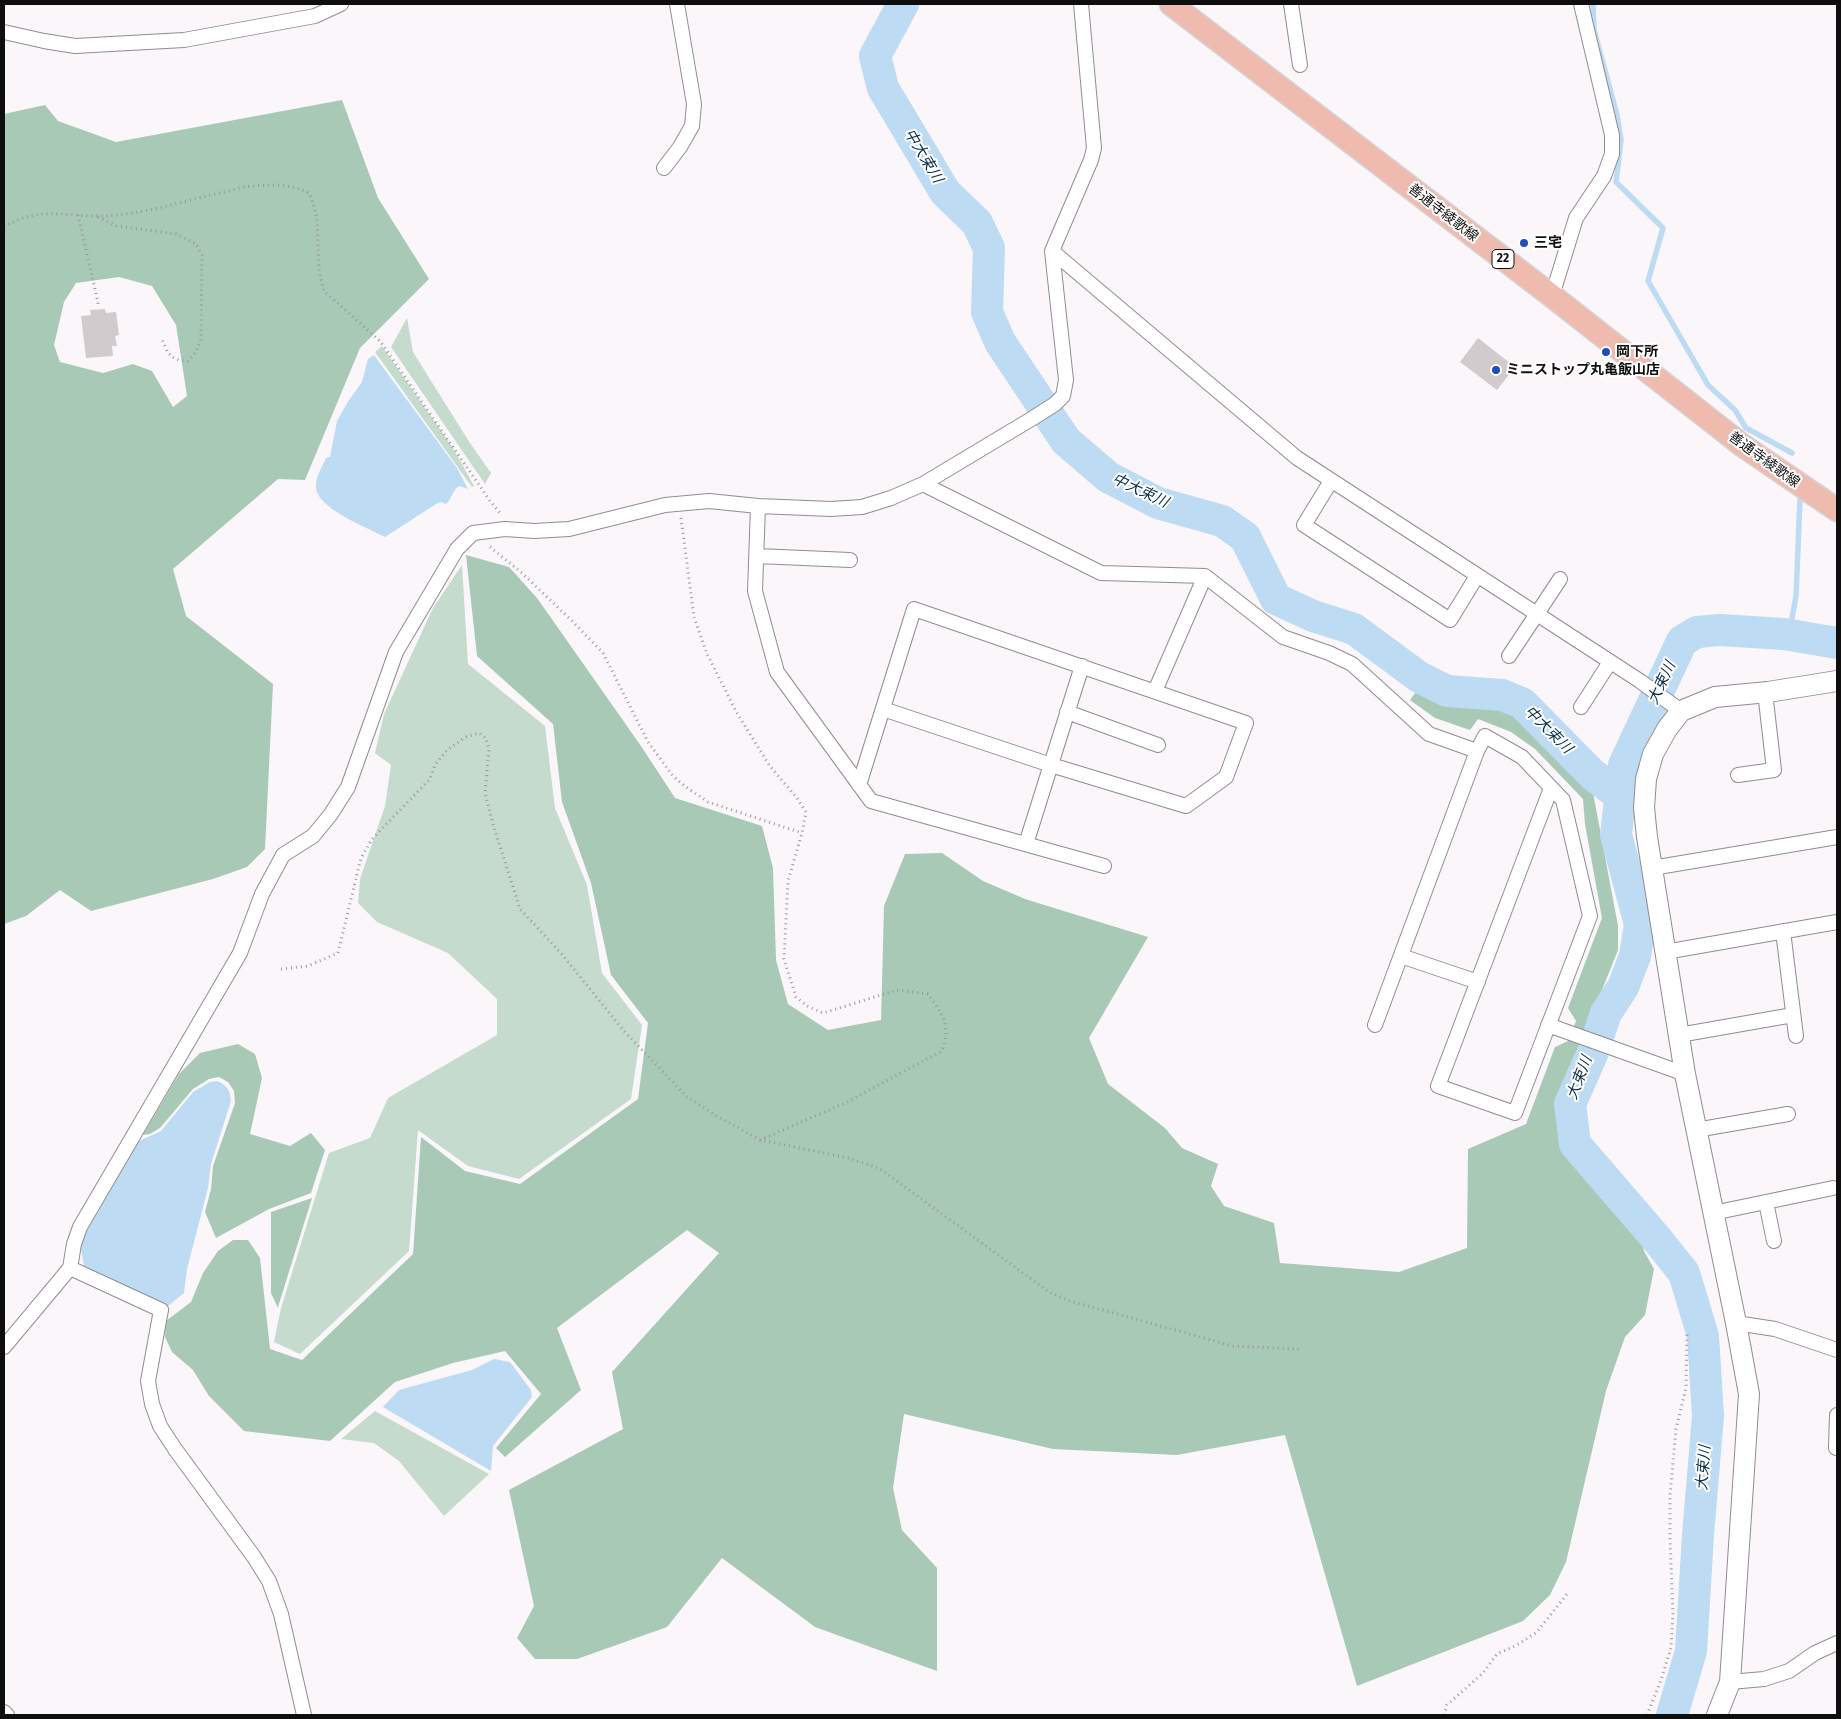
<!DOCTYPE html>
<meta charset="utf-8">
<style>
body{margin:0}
#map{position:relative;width:1841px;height:1719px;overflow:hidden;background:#fbf6fa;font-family:"Fira Sans",sans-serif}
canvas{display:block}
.frame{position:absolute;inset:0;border:5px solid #0f0e0f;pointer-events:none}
</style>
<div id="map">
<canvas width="1841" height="1719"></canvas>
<div class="frame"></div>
</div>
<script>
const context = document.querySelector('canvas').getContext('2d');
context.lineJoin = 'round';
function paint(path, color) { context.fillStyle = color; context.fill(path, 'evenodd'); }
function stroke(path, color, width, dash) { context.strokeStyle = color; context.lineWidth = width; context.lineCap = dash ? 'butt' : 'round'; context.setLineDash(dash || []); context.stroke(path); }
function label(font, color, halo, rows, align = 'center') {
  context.font = font + ' "Fira Sans","Noto Sans JP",sans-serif'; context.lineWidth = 4; context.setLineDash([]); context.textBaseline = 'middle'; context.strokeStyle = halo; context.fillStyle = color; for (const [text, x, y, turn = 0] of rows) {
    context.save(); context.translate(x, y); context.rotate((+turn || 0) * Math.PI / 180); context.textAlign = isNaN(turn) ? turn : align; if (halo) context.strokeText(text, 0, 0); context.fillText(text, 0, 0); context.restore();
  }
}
paint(new Path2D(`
 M407,318L413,352L468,440L491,473L485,484L391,347Z
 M382,346L453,448L474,486L472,487L375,352Z
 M462,565L468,664L545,726L555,808L587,885L602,973L642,1025L631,1099L519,1179L468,1166L418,1130L409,1251L300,1354L274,1342L281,1308L329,1153L370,1138L388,1098L497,1035V999L448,953L377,922L358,903L360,879L385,806L391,765L375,753L384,714L433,608Z
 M375,1411L489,1474L444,1516L399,1461L374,1443L341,1439Z`), '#c4dbce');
paint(new Path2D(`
 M342,100L378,198L429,279L360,348L305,480L278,479L173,569L186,616L273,684L265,849L247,867L213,879L91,911L60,890L26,916L4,924V114L45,105L58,121L116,142ZM119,277L152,286L176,325L187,396L173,407L152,371L133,364L103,373L60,362L54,345L64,302L76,283Z
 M466,555L509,567L537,598L641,746L675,798L762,826L773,868L776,960L788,1004L828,1030L881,1020L884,906L905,854L942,853L983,881L1025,899L1148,937L1089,1038L1108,1084L1165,1128L1182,1148L1218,1164L1211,1186L1224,1206L1274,1223L1280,1263L1399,1272L1467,1248L1468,1149L1526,1124L1555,1047L1568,1041L1576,1021L1568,1008L1602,918L1585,824L1583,799L1535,749L1511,732L1478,719L1470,730L1435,718L1410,700L1416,692L1440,700L1484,704L1503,708L1527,721L1592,787L1618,926V950L1602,990L1582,1052L1562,1098L1564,1142L1640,1225L1644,1251L1654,1269L1645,1315L1625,1337L1606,1391L1566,1562L1550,1595L1523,1621L1357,1686L1285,1435L1177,1455L1053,1449L904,1414L893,1488L902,1530L937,1568V1671L815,1627L722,1558L667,1627L577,1659H535L517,1638L534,1606L509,1490L623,1429L612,1372L719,1253L687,1230L557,1328L581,1390L505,1457L496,1448L541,1394L505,1351L453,1363L395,1382L330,1441L244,1431L209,1396L193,1370L172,1352L165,1337L166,1321L191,1302L203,1273L218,1251L233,1240H248L260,1258L270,1349L302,1360L413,1254L421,1137L465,1171L520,1184L638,1099L648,1023L611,975L591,883L562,802L553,724L477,656Z
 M238,1044L255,1054L262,1078L250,1134L290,1146L311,1133L325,1150L311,1193L269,1209L216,1238L205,1212L211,1189L213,1166L235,1103L234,1091L228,1082L219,1077L209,1079L193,1089L160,1128L150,1134L143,1135L179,1074L200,1053Z
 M312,1198L278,1307V1308L271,1293V1212Z`), '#a7c9b6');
paint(new Path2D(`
 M374,355L457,468L468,489L459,486C452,491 452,499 446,504L441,502L436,504L385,537C368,528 316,508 316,487C315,478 322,467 326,458L330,457L337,421L349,400L362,382L368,359Z
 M217,1081C227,1085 230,1090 231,1101L211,1164L208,1188L187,1269L184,1293L168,1306L84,1266L80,1243L139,1141L161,1131L193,1092L210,1082Z
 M494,1359L510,1362L531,1390L532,1397L493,1446L491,1471L383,1407L399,1390L472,1370Z`), '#bddbf2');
stroke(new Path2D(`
 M1593,4L1594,30L1617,115L1621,140L1616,182L1663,228L1648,281L1708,385L1735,410L1746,428L1792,453
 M1789,635L1796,596L1800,499`), '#bddbf2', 5.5);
stroke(new Path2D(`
 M903,4L875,56L883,88L945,192L977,223L989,248L987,312L1000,342L1066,441L1108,477L1158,503L1222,521L1245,537L1276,599L1313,616L1354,629L1419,677L1447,691L1502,695L1522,703L1592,774L1619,795
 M1672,1715L1691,1651L1698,1535L1708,1416L1703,1336L1684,1273L1656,1238L1575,1144L1570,1104L1593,1052L1606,1013L1623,987L1635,956L1640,924L1616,835L1624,765L1682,641L1697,632L1720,630L1784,634L1837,643`), '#bddbf2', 32);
paint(new Path2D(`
 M105,309L106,313L116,312L119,335L115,336L117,346H112L113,356L86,358L81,316L91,315L90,310Z
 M1478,338L1515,367L1497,390L1460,362Z`), '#d1cbcd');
const street = new Path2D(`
 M1291,4L1300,65
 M4,32L44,41L75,46L184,40L315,16L341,4
 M664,168L680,147L692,126L694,104L677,4
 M1052,251L1297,458L1640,681L1681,711
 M1552,296L1576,218L1604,176L1612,154V135L1581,4
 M1331,481L1304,525L1450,620L1477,576
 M923,484L1101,573L1205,576L1283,637L1329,653L1352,664L1429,734L1477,751
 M758,506L755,591L777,672L871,801L1104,866
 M757,556L850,560
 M1509,656L1560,579
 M1155,691L1205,576
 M1581,707L1610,662
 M1067,712L1158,745
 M1738,775L1774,770L1765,692
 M859,785L914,609L1246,723L1226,777L1186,806L1051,765L883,709
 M1026,844L1082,666
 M1652,868L1837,837
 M1783,931L1796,1036
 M1665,952L1837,922
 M1401,956L1478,982
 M1375,1025L1477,751L1485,736L1522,757L1563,800L1590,916L1515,1113L1438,1086L1551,788
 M1548,1025L1685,1074
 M1679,1035L1793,1015
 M1696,1130L1788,1114
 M1766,1202L1774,1241
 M1713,1213L1833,1188
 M70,1268L161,1310L148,1381L152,1404L160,1426L175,1449L254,1557L269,1581L281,1614L304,1715
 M1736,1323L1775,1329L1837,1350
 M4,1347L70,1268L74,1244L80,1227L240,953L262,894L283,855L313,836L331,814L348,787L396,652L457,549L473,533L505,529L534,531L569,529L665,505L709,501L758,506L831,509L862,507L891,498L923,484L1033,418L1055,404L1063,396L1066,380L1052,251L1091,160L1094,148L1081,4
 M1836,1448L1837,1415
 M1730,1682L1764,1679L1789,1671L1815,1653L1837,1643
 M4,1712L7,1715`);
const secondary = new Path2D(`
 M1717,1715L1730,1682L1749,1394L1736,1323L1685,1074L1647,837L1644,808L1646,779L1653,754L1667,729L1681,711L1715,697L1768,692L1837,681`);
const primary = new Path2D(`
 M1171,4L1552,296L1742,445L1837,510`);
stroke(street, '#908c90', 16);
stroke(secondary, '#908c90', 22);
stroke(primary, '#d4d4d4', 25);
stroke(new Path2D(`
 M78,215L99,307
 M98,217L117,226L176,234L196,244L202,255L201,339L196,352L188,361C169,360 168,353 161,337
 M4,227C39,206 60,216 96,216C140,216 182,201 224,192C234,190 244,186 254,186C272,184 293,184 310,194L317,217L319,269L324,291L380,341L490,501L501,514
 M681,518L694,617L707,654L737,713L769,765L797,798L806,812L802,833L788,881L784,959L796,997L807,1006L823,1013L897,990L928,994C943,1015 951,1024 942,1051L845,1103L760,1140
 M490,547L522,573L572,621L603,653L648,742L673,776L686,787L708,802L802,833
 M281,969L308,966L338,953L361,858L372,839L430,779L435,765L447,750L466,737L479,733L486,738L489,749L485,793L493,824L520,909L560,952L624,1031L687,1097L717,1116L760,1140L849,1158L879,1168L1049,1292L1070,1301L1233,1346L1300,1349
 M1444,1715L1447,1705L1483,1673L1497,1654L1517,1645L1537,1632L1567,1594
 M1647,1715L1661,1680L1671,1648L1673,1614L1670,1540V1496L1676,1429L1686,1388L1687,1333`), '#9a9699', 3, [1, 4]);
stroke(street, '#fff', 14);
stroke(secondary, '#fff', 20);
stroke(primary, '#f0bbaf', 22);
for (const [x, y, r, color] of [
 [1524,243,5,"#204dbb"],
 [1606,352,5,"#204dbb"],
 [1496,370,5,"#204dbb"]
]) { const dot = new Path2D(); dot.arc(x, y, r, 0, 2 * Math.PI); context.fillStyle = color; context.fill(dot); stroke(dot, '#fff', 2); }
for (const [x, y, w] of [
 [1503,259,22]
]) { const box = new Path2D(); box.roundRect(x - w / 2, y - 9.5, w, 19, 4); context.fillStyle = '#fff'; context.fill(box); stroke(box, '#0f0e0f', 1); }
label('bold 12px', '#0f0e0f', null, [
 ["22",1503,259]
]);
label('14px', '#0f0e0f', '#fff', [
 ["善通寺綾歌線",1443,213,38],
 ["善通寺綾歌線",1764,460,36]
]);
label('bold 14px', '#0f0e0f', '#fff', [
 ["三宅",1534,243],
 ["岡下所",1616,352],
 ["ミニストップ丸亀飯山店",1506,370]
], 'left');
label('italic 15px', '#082e47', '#fff', [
 ["中大束川",923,156,59],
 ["中大束川",1140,491,25],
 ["大束川",1662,683,-65],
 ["中大束川",1548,730,45],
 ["大束川",1580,1078,-69],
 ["大束川",1704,1468,-86]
]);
</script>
